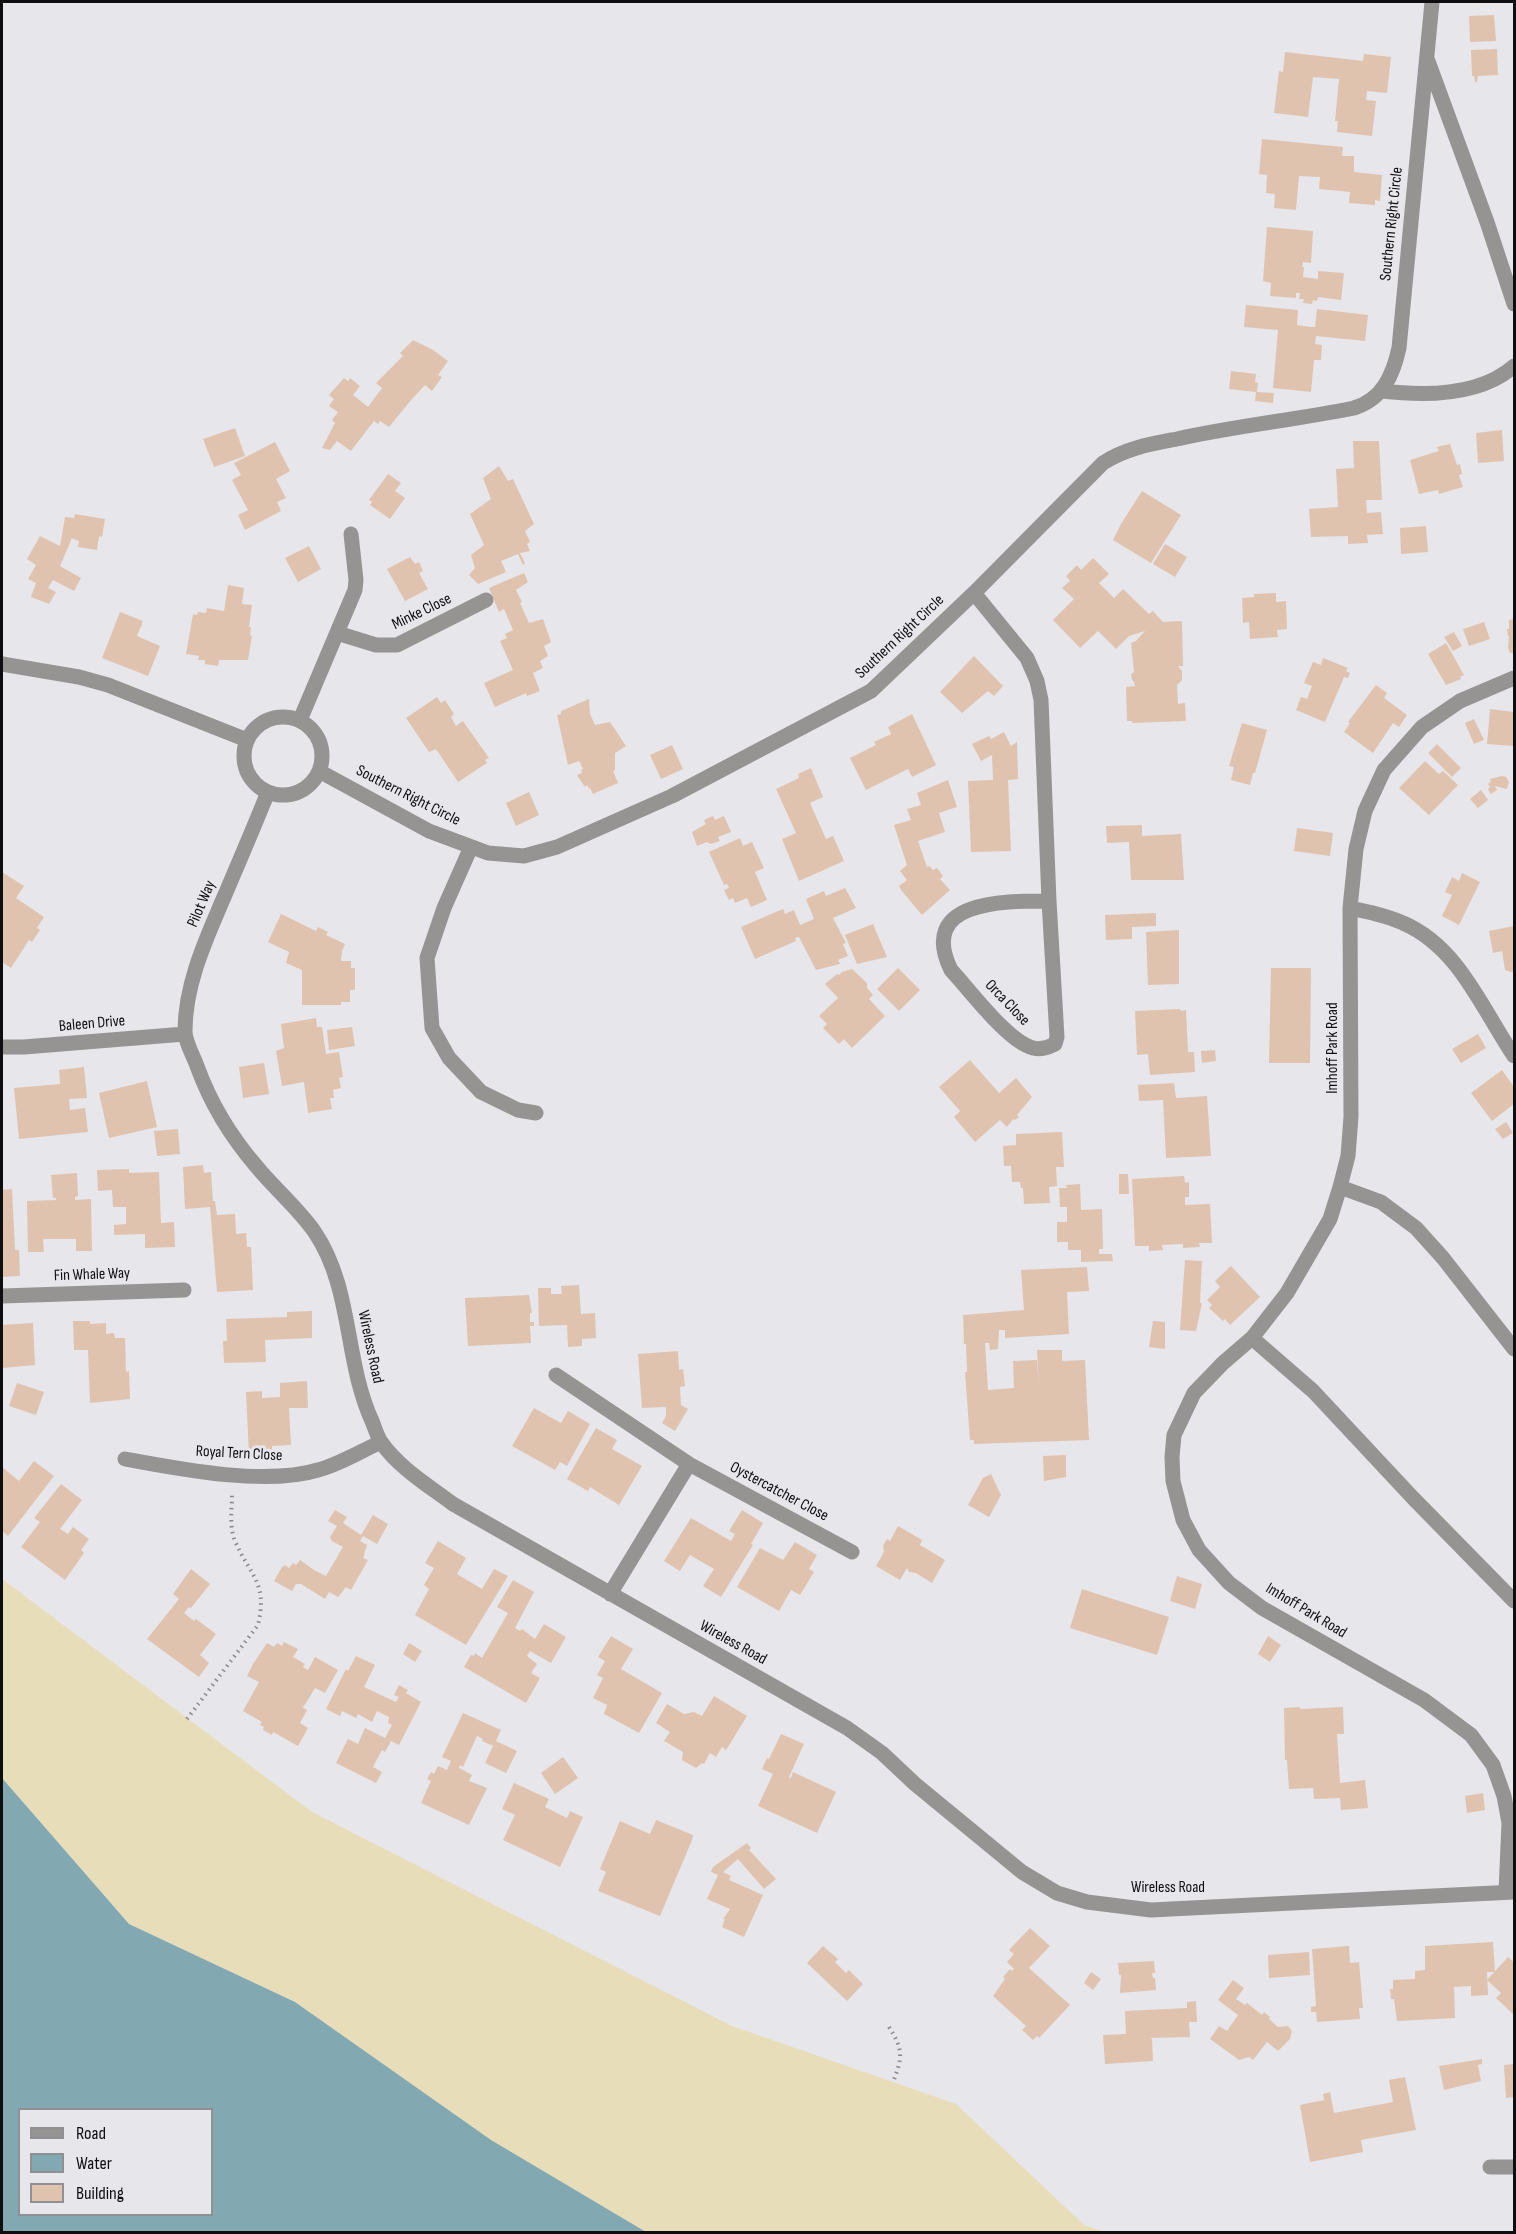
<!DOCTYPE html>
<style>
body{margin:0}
#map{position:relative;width:1516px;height:2234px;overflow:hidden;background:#e7e6eb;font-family:"Sofia Sans Condensed",sans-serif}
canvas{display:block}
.frame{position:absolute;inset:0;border:3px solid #0e0d0f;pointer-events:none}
.legend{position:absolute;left:18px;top:2108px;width:195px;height:108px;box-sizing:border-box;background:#e7e6eb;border:2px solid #908f93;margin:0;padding:8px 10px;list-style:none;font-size:18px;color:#0e0d0f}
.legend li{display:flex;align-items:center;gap:12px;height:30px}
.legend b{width:30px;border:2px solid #908f93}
</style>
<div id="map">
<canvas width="1516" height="2234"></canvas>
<div class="frame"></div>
<ul class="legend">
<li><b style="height:8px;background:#969393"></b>Road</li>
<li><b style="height:16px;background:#82a8b2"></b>Water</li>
<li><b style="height:16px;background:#e0c3af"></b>Building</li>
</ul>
</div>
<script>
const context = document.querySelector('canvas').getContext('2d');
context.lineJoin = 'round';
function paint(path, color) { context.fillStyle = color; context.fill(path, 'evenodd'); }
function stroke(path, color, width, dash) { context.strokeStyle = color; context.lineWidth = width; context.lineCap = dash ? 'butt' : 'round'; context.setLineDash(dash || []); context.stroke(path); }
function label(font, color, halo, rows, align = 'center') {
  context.font = font + ' "Sofia Sans Condensed",sans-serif'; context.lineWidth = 6; context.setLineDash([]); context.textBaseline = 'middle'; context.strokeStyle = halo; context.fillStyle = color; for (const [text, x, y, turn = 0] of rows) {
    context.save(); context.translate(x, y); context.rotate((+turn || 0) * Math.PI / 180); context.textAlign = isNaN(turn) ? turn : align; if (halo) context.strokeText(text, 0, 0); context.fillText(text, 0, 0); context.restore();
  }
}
paint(new Path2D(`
 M2,1579L312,1812L732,2026L956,2104L1084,2225L1104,2232H646L491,2141L295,2002L129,1924L2,1778Z`), '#e7ddb8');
paint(new Path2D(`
 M2,1778L129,1924L295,2002L491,2140L646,2232H2ZM20,2110H212V2214H20Z`), '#82a8b2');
paint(new Path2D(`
 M1494,15L1496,41L1470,42L1469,16Z
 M1497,49L1498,75L1478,76L1477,82H1475L1474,76H1472L1471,50Z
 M1285,52L1363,61L1364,54L1391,57L1387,93L1367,91L1366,100L1376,101L1372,136L1337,132L1338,121H1335L1339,79L1313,77L1308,117L1274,113L1279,71L1283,72Z
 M1262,139L1343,147L1342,156H1354V172L1382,175L1380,201L1375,200V205L1349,203L1350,192L1319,189L1320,177L1299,176L1296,210L1274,208L1275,194L1266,193L1267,175L1259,174Z
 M1267,227L1313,231L1311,263L1303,262L1302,267H1304L1303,277L1318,279V271L1344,273L1341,300L1318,297L1317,301L1313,300L1312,304L1303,303L1304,299H1299L1300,293H1296V298L1270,296L1271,283L1263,281Z
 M1246,305L1298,310L1297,325L1311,327H1315L1317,309L1368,315L1365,341L1316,336L1315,344L1322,345L1321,360H1314L1311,392L1273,388L1278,330L1244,327Z
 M413,340L433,350L448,361L438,375L442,377L432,391L425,385L412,399L389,427L380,421L378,424L374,421L351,451L337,441L330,450L322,448L335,423L332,420L338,412L329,406L334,399L329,395L344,378L348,381L350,378L360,386L353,395L368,407L382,388L376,383L403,356L400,353Z
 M1231,371L1256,374L1255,382L1258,383L1257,392L1274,393L1273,403L1255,401L1256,392L1229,389Z
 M235,428L245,456L214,467L203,439Z
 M1502,430L1504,461L1478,463L1476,433Z
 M1353,441H1379L1382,500H1366L1367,513L1381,512L1383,534L1367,535L1368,543L1348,544V536L1311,537L1309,509L1338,507L1336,469L1354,468Z
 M275,442L290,471L276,479L286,498L277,502L281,511L245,530L238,515L248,510L232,480L241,475L234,463Z
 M1450,444L1457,465L1460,464L1462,474L1459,475L1463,487L1439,494L1438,490L1419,494L1410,460L1439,451L1437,447Z
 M499,466L508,481L513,479L534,524L525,531L530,542L527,544L530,551L520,553L525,563L523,565L518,554L501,561L506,572L478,584L469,575L475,568L471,555L484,545L470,514L491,499L483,478Z
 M388,474L401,483L395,491L405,498L390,519L370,505L372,502L369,500Z
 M1142,491L1181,515L1151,563L1113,540L1121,524Z
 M75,514L105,519L102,537L99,536L97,550L78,547L79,541L72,538L60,566L81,578L74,591L53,580L48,588L56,592L49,604L31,597L36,583L28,579L36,565L27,559L40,536L60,546L65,517L74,518Z
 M1426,526L1428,552L1401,554L1400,528Z
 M1165,544L1187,557L1175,577L1153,564Z
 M309,546L321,569L298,582L285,558Z
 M410,557L415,564L419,562L423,571L419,573L428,589L405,601L387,569Z
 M1093,558L1109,574L1099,583L1114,598L1123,589L1149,614L1153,611L1163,622L1182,621L1183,666H1178L1182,671V680L1177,685L1178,704L1185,703L1186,721L1132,723V721H1127L1126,687L1135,686L1134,682L1132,680L1131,674L1134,672L1131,643L1136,641L1145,631L1129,636L1116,649L1098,631L1080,648L1053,620L1074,599L1062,588L1070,581L1066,576L1077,565L1081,570Z
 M524,573L528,582L516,590L522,602L520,603L529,623L543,619L551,642L544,646L548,656L540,661L543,668L533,673L540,691L527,696L526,693L495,707L484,683L513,670L500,641L507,638L505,634L513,630L504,609L499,612L489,588Z
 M228,585L244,588L242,604L252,605L249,627H251L250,635L252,636L248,660H219L218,666L205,664V660H198L199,656L186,654L193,614L197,615L198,612L206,613L207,608L224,611Z
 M1276,593V602L1286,601L1287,629L1277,630L1278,637L1250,639L1249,622L1243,623L1242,598L1254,597V594Z
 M120,612L143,621L137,636L160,646L148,676L102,658Z
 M1514,619V653H1510L1508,648L1509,636H1508L1507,629H1509V620Z
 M1484,622L1490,639L1469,646L1463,629Z
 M1454,632L1462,646L1453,651L1444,637Z
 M1446,643L1464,675L1460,677L1461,679L1446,685L1428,654Z
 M974,656L1003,686L994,696L988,691L962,713L940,692Z
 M1323,658L1348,668L1346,671L1350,673L1348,678L1344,677L1325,722L1296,710L1301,697L1307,699L1312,686L1304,683L1313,662L1321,665Z
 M1376,685L1387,693L1384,698L1407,715L1399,727L1393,723L1373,753L1344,732L1350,723L1348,722Z
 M437,697L441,703L445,700L454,714L451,717L456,726L463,721L489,758L485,760L487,763L458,782L436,749L429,752L406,718Z
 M589,699L590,714L595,725L610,722L626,746L615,753V770L613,771L618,783L593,794L590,788L589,789L587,785L585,787L577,775L582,773L581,770L583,769L579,761L568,765L557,715L561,714V711Z
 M1490,709L1514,712V746L1487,744Z
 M912,714L936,765L912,777L908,769L866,790L850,758L876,745L874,742L891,734L888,727Z
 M1474,719L1484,740L1474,744L1465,723Z
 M1242,723L1267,730L1255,773H1253L1250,785L1231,780L1234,767L1229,766Z
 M1004,732L1011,746L1017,742L1018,779L1008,780L1011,851L971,852L968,781L993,780L992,755L981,761L972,744L989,736L991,739Z
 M1437,744L1461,768L1452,777L1428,753Z
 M672,745L683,769L661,779L650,755Z
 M1425,761L1439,774L1443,771L1458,785L1429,815L1399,788Z
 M811,768L823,797L810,803L826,839L833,836L844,861L799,881L782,839L796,833L776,789L799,778L798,774Z
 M1502,776L1506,777L1509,782L1507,789L1495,786L1497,790L1491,794L1488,789L1490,787L1488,784L1491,782L1490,779Z
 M948,780L957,807L939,813L945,832L918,841L927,867L929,866L933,870L937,868L943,876L940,879L950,890L922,915L901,890L899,886L907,880L900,871L907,865L894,825L911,820L907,809L921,805L917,793Z
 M1481,790L1488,800L1478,808L1470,799Z
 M529,792L539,815L516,826L506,803Z
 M713,816L715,820L724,816L731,832L718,837L720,841L711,844L707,842L697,846L692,832L706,824L704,820Z
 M1142,825V836L1181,834L1184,880H1131L1129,842L1107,843L1106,826Z
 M1297,828L1333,833L1330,856L1294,851Z
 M740,838L743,846L752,842L764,868L755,872L767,900L751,907L747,898L735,903L733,898L729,900L724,890L729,888L727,884L724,885L709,852Z
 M2,872L24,886L16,898L44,917L37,928L40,930L32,942L29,940L11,968L2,962Z
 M1462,873L1480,882L1459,925L1442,916L1452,895L1445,892L1452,877L1459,881Z
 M845,888L856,908L833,918L846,943L843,944L848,956L838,960L840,964L816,970L799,937L795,938L796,941L755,959L741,927L783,909L785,914L794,910L800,925L814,919L806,899L824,891L826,896Z
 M1156,913V926L1132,927V939L1106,940L1105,915Z
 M281,914L316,931L318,927L328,932L326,935L345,944L342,951L341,961H351V968H355V990H350V1002H341V1005H302V970L286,963L289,952L268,942Z
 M873,924L887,957L857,964L845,935Z
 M1514,926V971L1511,972L1505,970L1502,951L1493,953L1489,931Z
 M1179,930V984L1148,985L1146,932Z
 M898,968L920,990L899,1011L877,989Z
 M1271,968H1311L1310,1063H1269Z
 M852,969L867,983V988L873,995L869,999L885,1016L852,1048L844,1039L839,1044L823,1028L827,1024L819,1016L838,998L825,984L837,974L839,975L842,972Z
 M1180,1009L1181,1011L1186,1010L1188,1052H1194L1195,1072L1150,1075L1148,1054L1137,1055L1135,1011Z
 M316,1018L317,1027H322L326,1054L339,1052L343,1077L339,1078L341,1088L333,1090L334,1098H330L332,1109L308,1113L304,1082L282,1086L276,1051L284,1048L281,1024Z
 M352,1027L355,1046L329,1050L327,1030Z
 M1478,1034L1486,1048L1461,1063L1452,1049Z
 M1215,1050L1216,1061L1202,1063L1201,1051Z
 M970,1060L999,1093L1016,1078L1032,1097L1017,1115L1019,1117L1015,1120L1013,1119L1007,1127L1000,1120L975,1142L954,1117L960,1111L939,1087Z
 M264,1063L269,1094L243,1098L239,1067Z
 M84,1067L87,1098L69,1099L70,1110L85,1108L88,1132L19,1139L14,1088L60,1084L59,1070Z
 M1502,1070L1514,1087V1104L1492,1121L1471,1093Z
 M147,1081L157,1127L109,1138L99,1093Z
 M1174,1083L1176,1098L1207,1096L1211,1156L1166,1158L1163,1100L1139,1101L1138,1085Z
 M1506,1122L1513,1133L1503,1139L1495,1129Z
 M178,1129L180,1154L157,1156L154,1131Z
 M1062,1132L1064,1167H1056L1057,1186L1049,1187L1050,1203L1024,1204L1023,1188H1021L1020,1182H1012L1011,1166H1004L1003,1146L1016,1145V1134Z
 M203,1165L204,1173L211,1172L213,1201H215L217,1215L235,1214L236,1234L246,1233L247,1247H251L253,1290L217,1292L210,1207L185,1209L183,1167Z
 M129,1169V1173L159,1172L161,1223L174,1222L175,1247L145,1248V1234L114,1235V1225L126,1224V1207H113L112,1190L98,1191L97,1170Z
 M77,1173L78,1196L75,1197V1200L91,1199L92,1251H76V1239H43L44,1252H28L27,1201L56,1200V1198H53L51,1175Z
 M1119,1174H1128L1129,1194H1119Z
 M1184,1176L1185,1183L1189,1182V1197H1185V1205L1210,1204L1212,1243H1199L1200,1247L1183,1248V1244L1162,1245L1163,1250L1149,1251V1246H1135L1132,1179Z
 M1080,1184L1081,1210L1102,1209L1103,1249H1099V1254H1112L1113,1261L1081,1262V1250H1068V1242H1057V1222H1067V1207H1060L1059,1188H1067L1066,1185Z
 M12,1189L15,1250H19L20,1276L2,1277V1190Z
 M1185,1260L1202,1261L1200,1303H1202L1196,1331L1180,1330Z
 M1231,1266L1260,1297L1230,1325L1225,1319L1223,1321L1209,1308L1212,1305L1207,1300L1220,1287L1215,1281Z
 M1087,1267L1089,1291L1067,1292L1069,1334L1005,1338V1330H999L998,1349L990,1350L989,1343H985L988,1390L1014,1388L1013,1361L1037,1360L1039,1387L1037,1350H1062V1361L1085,1360L1089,1440L974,1444V1440H970L965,1372H967L966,1344H964L963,1315L1024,1310L1021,1270Z
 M579,1285L581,1314L595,1313L596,1338L582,1339V1346L568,1347L567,1325L539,1326L538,1288H551V1294H562L561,1286Z
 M529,1295L532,1313H530V1322H534V1326H530L531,1343L468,1346L465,1298Z
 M312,1311V1338L265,1340L266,1362L224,1363L223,1341H227L226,1319L287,1317V1312Z
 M73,1321H90V1324L106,1323V1334L114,1333L115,1338H125L126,1372L129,1371L130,1399L90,1403L88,1350H74Z
 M1153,1321L1165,1322V1349L1149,1347Z
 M33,1323L35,1365L2,1368V1325Z
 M678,1351L679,1370L683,1369L685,1386L680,1387L681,1405L688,1409L675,1431L662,1423L666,1416V1407L642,1408L638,1354Z
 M307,1381L308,1408H289L291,1445L272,1446V1453L249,1455L246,1392L262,1391V1398L280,1397V1383Z
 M17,1383L44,1392L36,1415L9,1406Z
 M534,1408L561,1423L568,1411L590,1424L567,1466L560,1462L555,1470L512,1446Z
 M596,1428L617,1440L612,1449L642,1466L619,1505L590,1487L588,1491L567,1479Z
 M1066,1455V1477L1044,1481L1043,1456Z
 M34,1461L54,1476L8,1536L2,1531V1467L19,1481Z
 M991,1474L1001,1495L989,1517L968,1505L983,1478Z
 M61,1484L82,1500L60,1529L68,1534L73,1527L89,1539L81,1550L84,1553L65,1580L21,1547L40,1522L34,1518Z
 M335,1510L347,1517L343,1523L361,1535L373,1515L388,1524L377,1544L363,1536L360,1541L367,1545L363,1558L368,1560L351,1590L346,1587L338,1597L329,1592L325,1599L301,1584H296L292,1591L274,1581L282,1567L285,1565L289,1568L293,1563L296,1565L300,1560L314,1570L326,1576L343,1547L332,1541L330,1537L337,1526L328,1521Z
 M742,1510L763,1523L751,1544L753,1545L721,1597L703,1586L714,1569L690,1555L680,1571L664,1561L691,1518L731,1541L735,1534L729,1531Z
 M898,1526L922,1540L920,1545L945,1560L932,1583L916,1573L909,1572L907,1568L900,1580L876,1566L884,1552L883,1546L887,1539L890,1541Z
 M438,1541L466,1558L457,1574L482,1589L494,1569L508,1576L466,1645L415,1615L429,1589L424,1585L434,1568L425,1563Z
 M795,1542L817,1555L809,1569L814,1572L800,1595L791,1590L779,1611L737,1587L760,1548L783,1560Z
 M191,1569L210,1584L191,1608L189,1607L184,1613L194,1621L196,1619L216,1634L200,1655L209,1663L199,1677L147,1639L179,1599L173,1594Z
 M1177,1576L1202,1584L1195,1609L1170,1601Z
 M513,1580L534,1592L515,1628L520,1631L522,1629L535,1639L544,1624L566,1637L551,1663L530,1651L527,1656L537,1664L531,1673L540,1678L526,1703L464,1667L471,1655L474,1656L475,1653L482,1658L508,1613L497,1607Z
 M1082,1589L1169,1617L1157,1655L1070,1628Z
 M611,1636L633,1649L621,1669L662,1693L639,1733L604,1714L607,1705L593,1698L603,1678L597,1675L605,1661L598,1657Z
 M1268,1636L1281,1645L1270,1662L1258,1654Z
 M284,1642L298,1649L293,1657L305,1664L303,1667L308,1670L315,1657L338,1670L325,1693L315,1688L304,1706L302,1707L307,1710L300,1723L308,1728L298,1746L273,1732L272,1735L263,1730L264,1727L260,1725L262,1722L243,1711L259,1682L247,1676L253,1664L267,1643L274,1647L277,1643L282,1646Z
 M409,1643L422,1651L415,1662L403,1654Z
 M356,1656L375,1665L364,1687L396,1702L399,1697L394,1695L399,1685L408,1690L406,1693L421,1702L399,1745L391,1741L385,1752L382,1750L373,1767L382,1772L376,1783L336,1763L348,1739L358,1744L365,1728L385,1738L392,1725L388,1723L389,1717L377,1711L372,1722L358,1714L356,1718L342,1711L340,1716L326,1709L346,1669L348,1671Z
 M714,1696L747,1716L726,1750L722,1747L716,1757L710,1753L704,1764L702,1763L696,1768L682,1760L683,1752L664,1741L670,1732L656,1723L667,1704L684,1714L694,1712L702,1716Z
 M1300,1707V1709L1343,1707L1344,1734H1337L1340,1783L1365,1780L1368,1808L1341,1810L1340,1798L1314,1799L1313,1788L1289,1789L1287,1760H1285L1284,1708Z
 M463,1713L501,1730L496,1741L517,1751L506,1773L485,1763L493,1746L482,1741L483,1739L477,1736L463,1767L460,1765L459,1768L472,1775L469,1781L487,1788L469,1825L421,1803L431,1781L427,1779L431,1772L434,1774L438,1766L447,1770L451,1761L442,1757Z
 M781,1734L804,1744L789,1777L791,1778L793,1772L836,1792L817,1833L758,1806L773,1774L762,1769L767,1758L769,1759Z
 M563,1757L578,1778L555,1794L541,1773Z
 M514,1783L549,1799L545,1807L567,1818L570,1811L583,1817L560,1867L503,1840L515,1815L502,1809Z
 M1483,1793L1485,1810L1467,1813L1465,1796Z
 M656,1820L693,1835L692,1840L660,1916L598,1891L606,1872L600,1869L620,1821L650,1834Z
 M747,1843L751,1848L749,1850L776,1879L764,1889L738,1859L723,1872L731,1876L729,1880L763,1895L744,1937L722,1927L725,1919H723L730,1909L707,1899L718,1875L711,1872L713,1867Z
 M1030,1928L1050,1946L1029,1968L1070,2005L1039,2038L1037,2036L1033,2040L1022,2030L1026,2026L993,1996L1005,1979L1003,1977L1010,1969L1012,1971L1014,1969L1007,1962L1014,1954L1009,1950Z
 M1493,1942L1495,1972H1487L1488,1995L1471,1996V1986L1454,1987L1455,2018L1397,2021L1394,1999H1391L1390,1989H1393V1980L1415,1979V1971L1425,1970V1946Z
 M823,1946L838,1959L835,1962L846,1973L849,1970L863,1984L847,2001L807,1963Z
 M1349,1946L1350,1963L1359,1962L1363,2008H1359L1360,2019L1317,2022L1316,2012H1311V2007L1316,2006L1312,1949Z
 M1309,1952L1310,1975L1269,1978L1268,1955Z
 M1508,1957L1514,1962V2015L1496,1998L1501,1993L1487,1980Z
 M1154,1961L1155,1973H1152L1153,1978H1155L1156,1990L1120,1993L1121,1975H1119L1118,1963Z
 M1091,1972L1101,1979L1093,1990L1084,1983Z
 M1233,1980L1244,1988L1236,1999L1245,2005L1247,2003L1262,2015L1264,2012L1270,2017L1269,2019L1278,2027L1288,2026L1292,2031L1290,2039L1278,2051L1267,2042L1253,2060L1249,2057L1239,2060L1210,2039L1219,2026L1227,2031L1238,2015L1218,2000Z
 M1196,2001L1197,2022H1189L1190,2037L1150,2038L1152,2039L1153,2061L1105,2064L1103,2035L1126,2034L1125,2011L1187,2008V2002Z
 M1482,2059V2064L1478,2065L1481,2081L1444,2090L1439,2066Z
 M1514,2064V2097L1506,2098L1504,2065Z
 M1405,2077L1416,2130L1361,2140L1363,2152L1310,2162L1300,2105L1324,2100L1323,2094L1330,2092L1334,2113L1393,2102L1389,2080Z`), '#e0c3af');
stroke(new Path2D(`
 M187,1719L258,1625C268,1582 250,1576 235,1541C229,1527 232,1508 232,1494
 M889,2027C903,2049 903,2057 893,2082`), '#8a898d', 4, [1.5, 4.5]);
stroke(new Path2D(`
 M1428,61L1487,222L1514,304
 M1382,391C1425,396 1480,396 1514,366
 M974,593L1027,658L1037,681L1041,700L1049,901L1057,1037L1055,1044C1047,1048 1041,1050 1033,1048C1008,1042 969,989 951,970C917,900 1005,901 1049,901
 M337,633L376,645H397L486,600
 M2,664L79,677L108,685L247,740
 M244 756a39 39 0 1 1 78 0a39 39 0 1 1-78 0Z
 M300,720L355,590L356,580L351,534
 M319,771L429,831L488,853L524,856L557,847L672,796L871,691L974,593L1103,463C1126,448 1151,444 1177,439C1235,426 1295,420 1354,408C1383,399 1393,375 1399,348L1432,2
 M268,792C254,827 239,862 224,897C206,939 185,984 185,1031C185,1042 193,1055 197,1066C210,1102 231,1137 257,1167C275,1189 297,1207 314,1231C353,1288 344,1360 372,1421C375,1428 377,1436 381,1442C398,1467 429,1486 453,1504L847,1728L882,1753L915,1784L1022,1872L1057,1893L1087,1902L1151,1910L1514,1892
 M471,847L444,908L427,958L432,1028L449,1058L481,1092L518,1110L536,1113
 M1350,908C1368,912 1386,915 1403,923C1459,947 1482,1009 1514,1056
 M2,1047H24L185,1034
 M1340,1187L1381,1202L1416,1228L1443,1258L1514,1349
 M2,1296L184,1290
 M1252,1338L1313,1391L1413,1498L1514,1601
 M556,1375L689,1464L852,1552
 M125,1459C179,1469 265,1486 318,1470C340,1464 361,1451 381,1442
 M610,1594L689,1464
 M1506,1892L1509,1823L1504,1796L1493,1765L1471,1735L1424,1700L1262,1608L1229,1583L1199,1550L1183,1520L1173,1481L1172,1457L1174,1435L1194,1393L1223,1363L1252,1338L1287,1293L1330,1219L1340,1187L1348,1156L1351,1117L1350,908L1356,849L1365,811L1384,770L1422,727L1460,701L1514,678
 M1490,2167H1514`), '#969393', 15);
label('16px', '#0e0d0f', '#e7e6eb', [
 ["Southern Right Circle",1392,224,-84],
 ["Minke Close",422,612,-26],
 ["Southern Right Circle",900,637,-43],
 ["Southern Right Circle",408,796,27],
 ["Pilot Way",202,904,-67],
 ["Orca Close",1007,1003,46],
 ["Baleen Drive",92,1024,-5],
 ["Imhoff Park Road",1333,1048,-90],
 ["Fin Whale Way",92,1275,-2],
 ["Wireless Road",370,1347,78],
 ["Royal Tern Close",239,1454,3],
 ["Oystercatcher Close",779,1492,28],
 ["Imhoff Park Road",1306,1611,31],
 ["Wireless Road",733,1643,29],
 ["Wireless Road",1168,1888]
]);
</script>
